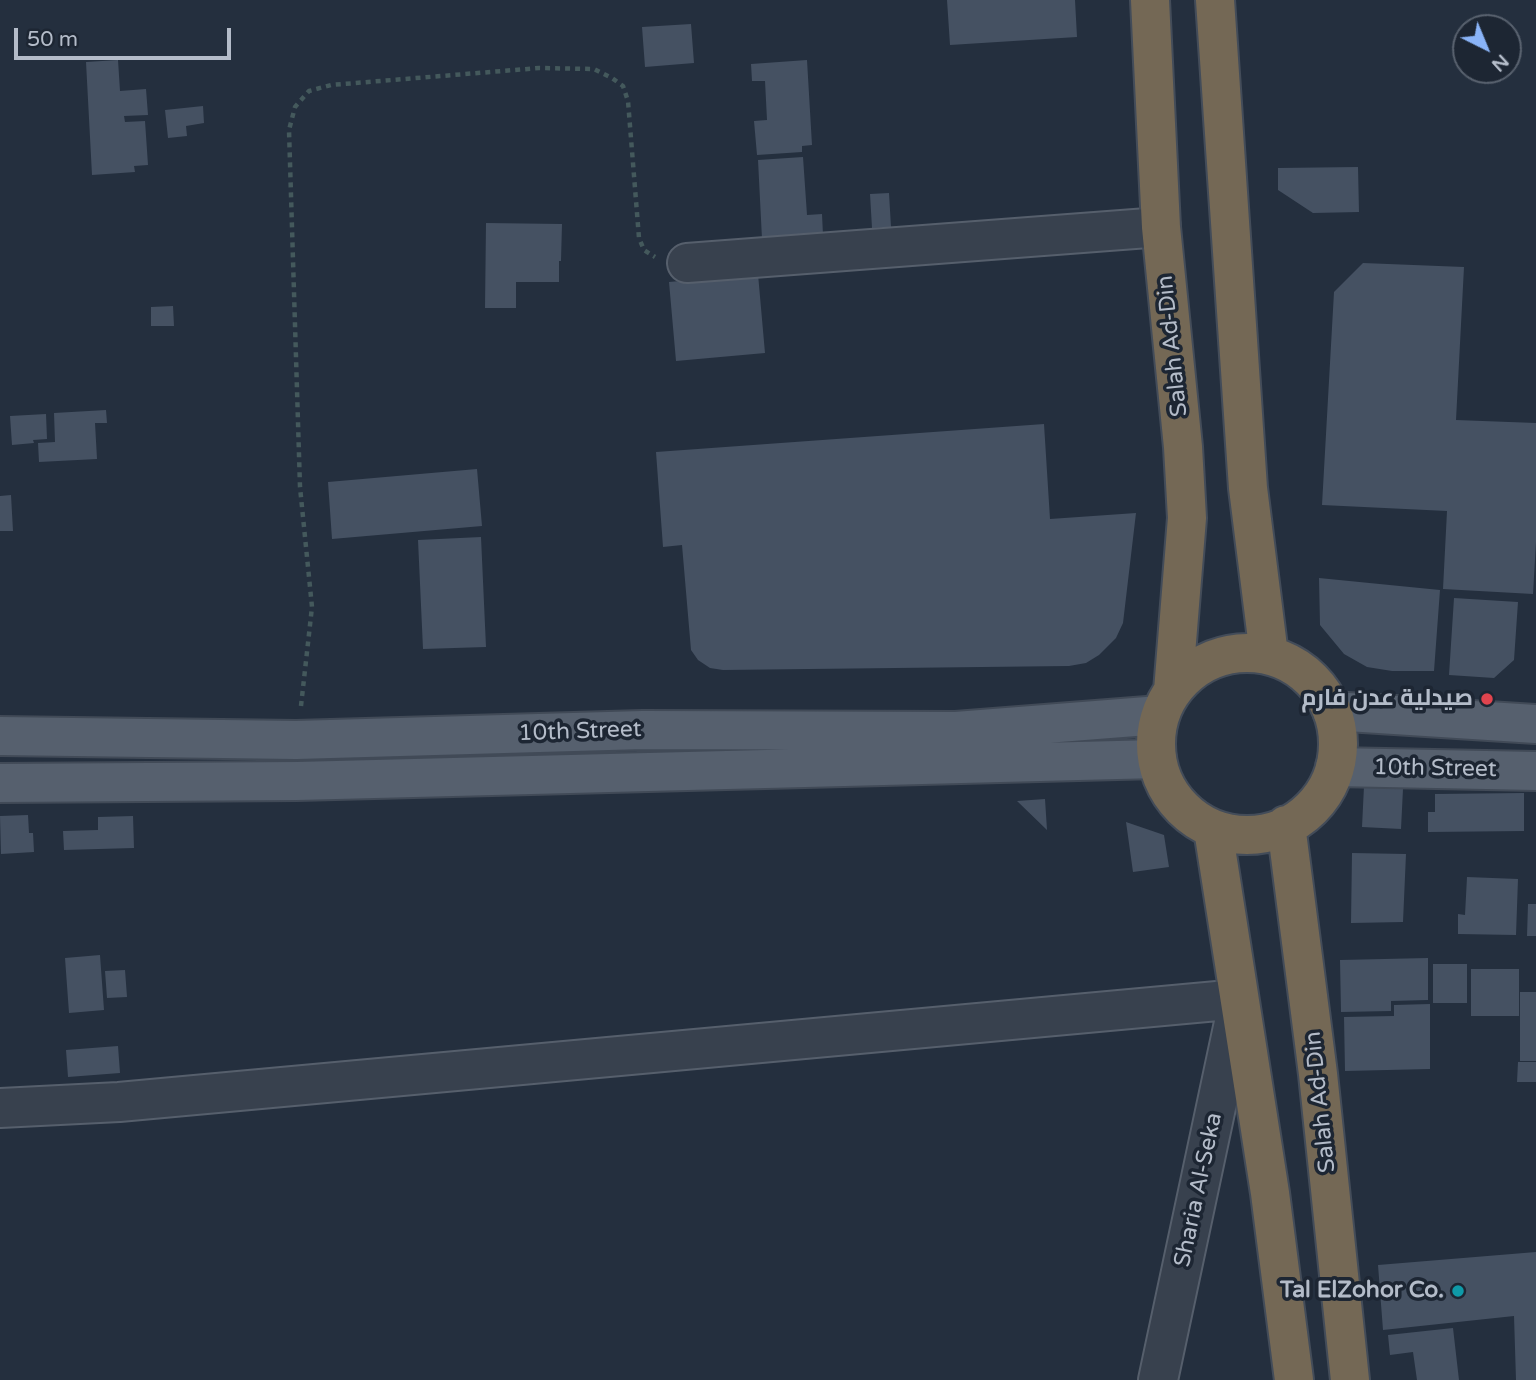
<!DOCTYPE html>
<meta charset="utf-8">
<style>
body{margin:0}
#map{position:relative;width:1536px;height:1380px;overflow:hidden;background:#242f3e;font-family:"Varela Round",sans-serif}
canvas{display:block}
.north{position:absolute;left:1452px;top:14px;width:70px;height:70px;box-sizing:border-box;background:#1d2633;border:2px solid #59626f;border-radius:50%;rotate:137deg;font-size:19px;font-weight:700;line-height:28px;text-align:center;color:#b4bcc9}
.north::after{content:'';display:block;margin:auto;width:24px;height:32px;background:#8ab4f8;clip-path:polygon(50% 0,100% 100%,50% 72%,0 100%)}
.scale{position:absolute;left:14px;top:28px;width:217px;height:32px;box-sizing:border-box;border:4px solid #b4bcc9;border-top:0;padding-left:9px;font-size:21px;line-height:24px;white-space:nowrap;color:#b4bcc9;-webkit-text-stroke:5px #1d2633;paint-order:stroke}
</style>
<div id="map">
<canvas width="1536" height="1380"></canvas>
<div class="north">N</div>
<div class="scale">50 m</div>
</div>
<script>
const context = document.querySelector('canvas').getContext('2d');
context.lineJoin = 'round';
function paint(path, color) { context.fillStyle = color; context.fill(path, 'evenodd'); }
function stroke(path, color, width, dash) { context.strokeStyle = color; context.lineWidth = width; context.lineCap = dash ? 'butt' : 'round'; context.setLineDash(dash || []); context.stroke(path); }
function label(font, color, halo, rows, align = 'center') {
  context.font = font + ' "Varela Round",Cairo,sans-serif'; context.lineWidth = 7; context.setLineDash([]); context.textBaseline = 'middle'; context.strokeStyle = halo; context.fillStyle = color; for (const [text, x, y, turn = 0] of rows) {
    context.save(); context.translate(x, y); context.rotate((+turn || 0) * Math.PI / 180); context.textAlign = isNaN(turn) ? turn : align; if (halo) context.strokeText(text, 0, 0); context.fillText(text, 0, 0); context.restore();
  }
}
paint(new Path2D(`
 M947,0H1075L1077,37L950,45Z
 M691,24L694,63L645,67L642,27Z
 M118,60L120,91L146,89L148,115L124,116L125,122L145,121L148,165L134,166L135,172L92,175L86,62Z
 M807,60L812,145L802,146V152L757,155L754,121L767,120L765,81H752L751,64Z
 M203,106L204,123L186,126L187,136L168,138L165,110Z
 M803,157L807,215L822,214L823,235L762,239L758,160Z
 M1358,167L1359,212L1313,213L1278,190V168Z
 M889,193L891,227L872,228L870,194Z
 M486,223L562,224L561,261H559V282H516V308H485Z
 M1363,263L1464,267L1456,420L1536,423V542L1533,594L1443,589L1447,511L1322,505L1334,292Z
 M758,274L765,353L676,361L669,282Z
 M173,306L174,326H151V307Z
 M106,410L107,423H95L97,459L39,462L38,443L55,442L54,413Z
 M46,414L47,439L33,440L34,443L12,445L10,416Z
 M1044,424L1050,519L1136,513L1123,623L1116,638L1099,655L1086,663L1069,666L723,670L710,668L698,660L691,650L682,545L663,547L656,452Z
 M477,469L482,526L332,539L328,482Z
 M11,495L13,531H0V496Z
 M481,537L486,647L423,649L418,540Z
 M1319,578L1440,590L1434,671H1392L1367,667L1344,654L1320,625Z
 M1454,598L1518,602L1514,660L1494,678L1449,675Z
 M1364,786L1403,789L1401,829L1362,827Z
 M1524,793V831L1428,832V812H1435V794Z
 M1045,799L1047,830L1017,801Z
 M28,815L29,833H33L34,852L1,854L0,816Z
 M133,816L134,848L64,850L63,831L98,830V817Z
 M1126,822L1164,835L1169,867L1133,872Z
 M1352,853L1406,854L1403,922L1351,923Z
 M1467,877L1518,879L1516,935L1458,934V914L1465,915Z
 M1528,904H1536V936H1527Z
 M100,955L104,1010L69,1013L65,958Z
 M1428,958V1000L1391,1001V1011L1341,1012L1340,960Z
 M1433,964H1467V1003H1433Z
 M1471,969H1519V1016H1471Z
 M125,970L127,997L107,998L105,971Z
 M1520,992H1536V1061H1520Z
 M1430,1004V1069L1345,1071L1344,1017L1394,1016V1005Z
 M118,1046L120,1073L68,1077L66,1050Z
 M1518,1062H1536V1082H1517Z
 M1536,1252V1380H1516L1514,1316L1383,1330L1378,1265Z
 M1453,1328L1459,1380H1417L1413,1352L1390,1355L1388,1335Z`), '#455162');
const minor = new Path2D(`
 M687,263L1161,227
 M0,1108L119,1102L1239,999L1158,1380`);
const major = new Path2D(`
 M1332,711L1536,724
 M0,736L296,740L643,730L956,731L1160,715
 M1335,767L1536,771
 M0,783L297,781L1157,759`);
const highway = new Path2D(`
 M1150,0L1161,227L1183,447L1187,518L1173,691
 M1215,0L1248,488L1269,655
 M1156 744a91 91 0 1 1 182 0a91 91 0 1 1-182 0Z
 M1286,825L1318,1074L1350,1380
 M1213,829L1270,1193L1294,1380`);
stroke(minor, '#565f6c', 42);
stroke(major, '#414a57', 42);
stroke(highway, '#434c59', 42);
stroke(new Path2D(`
 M301,706L312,607L300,487L289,130L295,107L309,91L331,85L539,68L594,69L612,78L623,86L628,101L639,238L644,250L655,257`), '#44595c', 4.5, [5, 5]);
stroke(minor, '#38414e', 38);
stroke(major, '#56606e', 38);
stroke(highway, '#746855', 38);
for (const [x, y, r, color] of [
 [1487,699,7,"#e0444e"],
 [1458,1291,7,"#0f9aa8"]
]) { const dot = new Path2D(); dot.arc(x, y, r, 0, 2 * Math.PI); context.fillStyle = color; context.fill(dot); stroke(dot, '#1d2633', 2.5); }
label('23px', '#b4bcc9', '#1d2633', [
 ["Salah Ad-Din",1173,346,-96],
 ["10th Street",580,732,-2],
 ["10th Street",1435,769,1],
 ["Salah Ad-Din",1321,1102,-96],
 ["Sharia Al-Seka",1199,1190,-78]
]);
label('bold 23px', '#b4bcc9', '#1d2633', [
 ["صيدلية عدن فارم",1473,699],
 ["Tal ElZohor Co.",1444,1291]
], 'right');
</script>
